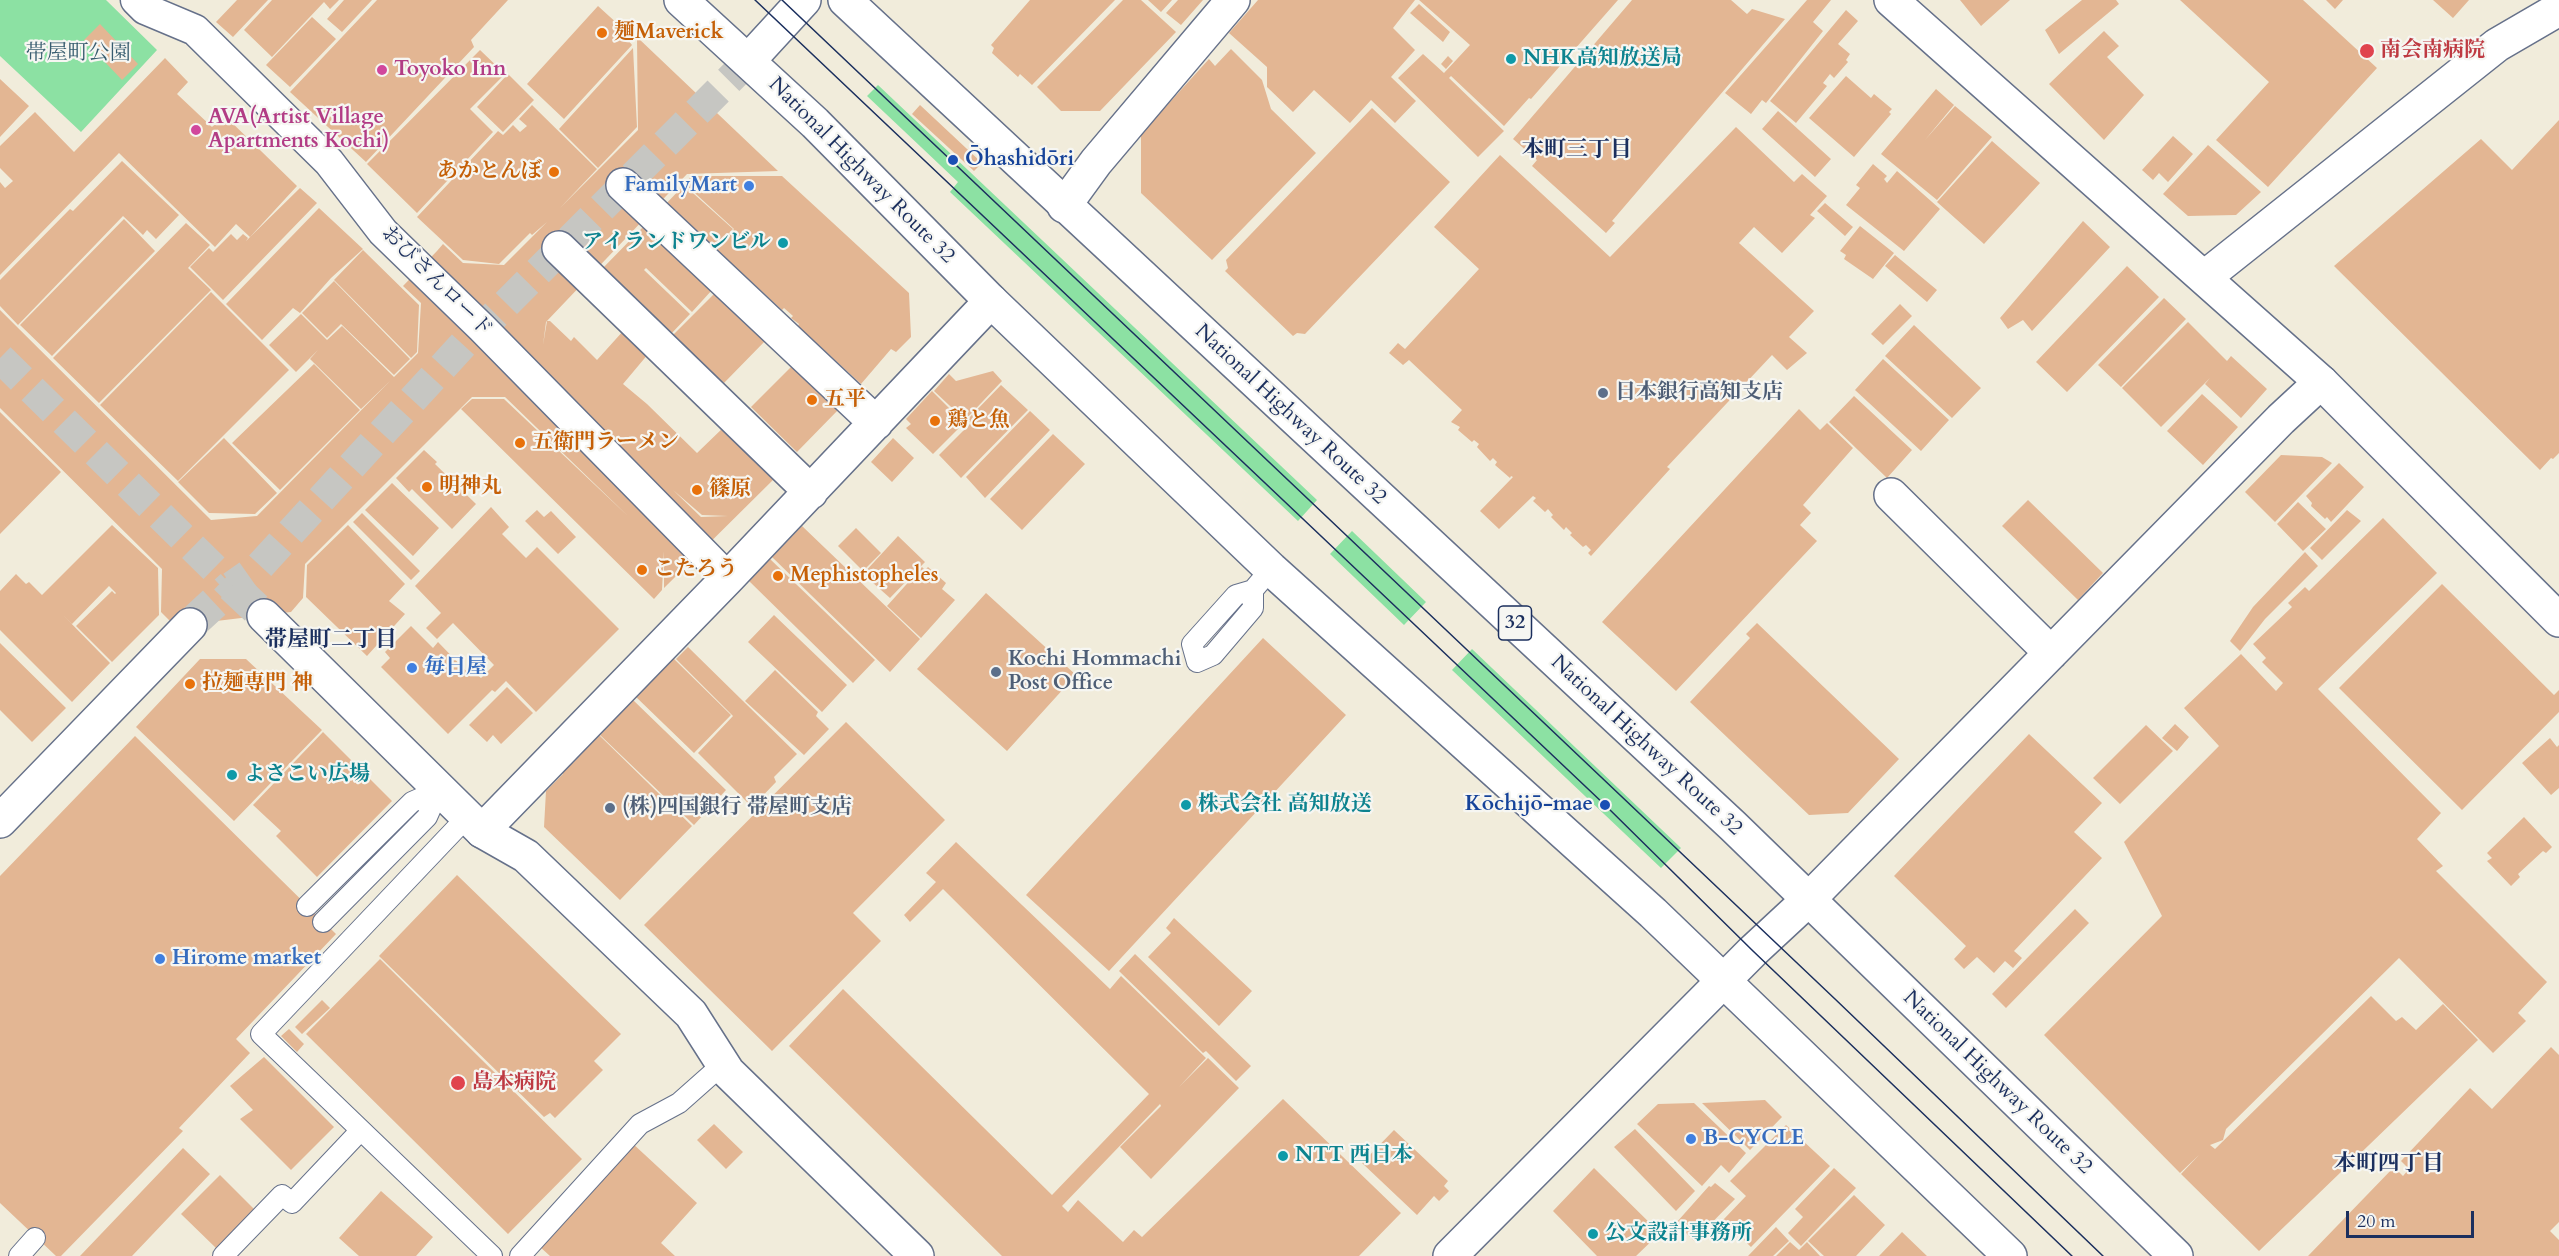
<!DOCTYPE html>
<meta charset="utf-8">
<style>
body{margin:0}
#map{position:relative;width:2559px;height:1256px;overflow:hidden;background:#f1ecdb;font-family:Cardo,serif}
canvas{display:block}
.scale{position:absolute;left:2346px;top:1211px;width:128px;height:27px;box-sizing:border-box;border:3px solid #1b2f5e;border-top:0;padding-left:8px;font-size:18px;line-height:21px;white-space:nowrap;color:#1b2f5e;-webkit-text-stroke:4px #f6f6f2;paint-order:stroke}
</style>
<div id="map">
<canvas width="2559" height="1256"></canvas>
<div class="scale">20 m</div>
</div>
<script>
const context = document.querySelector('canvas').getContext('2d');
context.lineJoin = 'round';
function paint(path, color) { context.fillStyle = color; context.fill(path, 'evenodd'); }
function stroke(path, color, width, dash) { context.strokeStyle = color; context.lineWidth = width; context.lineCap = dash ? 'butt' : 'round'; context.setLineDash(dash || []); context.stroke(path); }
function label(font, color, halo, rows, align = 'center') {
  context.font = font + ' Cardo,"Noto Serif JP",serif'; context.lineWidth = 4.5; context.setLineDash([]); context.textBaseline = 'middle'; context.strokeStyle = halo; context.fillStyle = color; for (const [text, x, y, turn = 0] of rows) {
    context.save(); context.translate(x, y); context.rotate((+turn || 0) * Math.PI / 180); context.textAlign = isNaN(turn) ? turn : align; if (halo) context.strokeText(text, 0, 0); context.fillText(text, 0, 0); context.restore();
  }
}
paint(new Path2D(`
 M0,0H106L157,50L81,132L0,56Z
 M878,85L1317,500L1298,521L950,192L958,182L867,96Z
 M1352,531L1426,602L1404,625L1330,554Z
 M1472,649L1681,848L1661,868L1452,670Z`), '#8ce1a3');
paint(new Path2D(`
 M237,0H268L233,37L216,22Z
 M272,0H339L330,9L324,2L272,57L244,30Z
 M344,0H372L342,32L327,19Z
 M377,0H508L471,40L474,47L366,162L290,92Z
 M1030,0H1115L1032,85L1020,74L1018,77L992,53L994,48L991,45Z
 M1123,0H1141L1176,32L1100,111H1061L1037,87Z
 M1148,0H1172L1161,12Z
 M1178,0H1203L1181,25L1166,13Z
 M1258,0H1415L1393,28L1415,50L1391,77L1416,101L1395,123L1371,100L1350,123L1314,90L1293,112L1267,87V67L1229,33Z
 M1419,0H1618L1531,99L1529,98L1504,126L1451,76L1449,78L1504,131L1478,157L1398,78L1423,54L1444,73L1470,45Z
 M1632,0H1731L1747,14L1752,9L1785,19L1612,221L1615,223L1606,233L1532,166L1537,160L1513,139Z
 M1807,0H1831L1813,22L1823,31L1766,103L1762,100L1751,114L1725,93Z
 M1960,0H2010L1981,26Z
 M2082,0H2116L2119,4L2059,54L2045,30Z
 M2180,0H2303L2377,68L2268,187L2216,140L2269,82Z
 M2326,0H2343L2335,9Z
 M2433,0H2469L2453,18Z
 M1419,4L1450,32L1443,42L1410,13Z
 M598,6L631,36L628,40L632,45L564,119L527,84Z
 M1846,10L1858,21L1838,44L1850,54L1846,60L1848,62L1834,78L1830,74L1823,83L1827,86L1796,123L1770,101Z
 M312,17L336,39L290,87L266,65Z
 M100,24L138,64L122,80L84,40Z
 M2104,31L2119,46L2107,57L2144,95L2104,140L2049,84Z
 M637,37L778,171L687,174L546,322L543,345L547,321H550L571,341L574,337L597,360L624,330L649,353L623,384L647,404L697,453L725,426L777,476L664,588V551L662,590L654,599L461,409L472,399H504L630,518L505,397H472L305,564L303,598L291,612L175,626L161,612L162,569L0,408V310L211,520L257,516L390,381L361,409L310,359L318,350L296,372L269,345L301,314L327,340L342,326L394,377L418,353L421,303L403,286L437,251L443,244L463,263L504,265L547,222L532,235L530,233L499,264L463,260L417,217L498,131L503,135L513,125L520,132L527,126L519,119L532,105L597,169L560,208L638,130ZM673,490L702,515L728,516L701,517Z
 M633,48L637,127L598,168L559,129Z
 M1231,49L1262,80L1271,109L1316,153L1212,260L1141,193V134L1209,59L1215,66Z
 M480,50L505,74L470,109L493,132L417,213L367,164Z
 M1448,56L1453,61L1446,69L1441,64Z
 M165,58L188,82L177,94L212,127L224,115L297,186L250,237L236,224L215,247L119,153L0,275V182L5,188L13,181L0,168V146L35,112L74,152Z
 M508,74L534,100L503,132L477,107Z
 M1846,76L1871,98L1874,94L1892,109L1889,112L1891,114L1854,157L1809,118Z
 M0,79L29,106L0,137Z
 M1936,89L1954,105L1925,140L1955,106L1992,137L1937,200L1881,154Z
 M920,105L982,163L974,171L912,114Z
 M1372,108L1450,182L1305,334L1297,333L1293,336L1225,271L1228,268L1226,260Z
 M1778,111L1831,159L1815,177L1762,129Z
 M2559,120V453L2553,459L2551,458L2540,470L2334,266L2481,139L2512,170Z
 M1736,127L1794,182L1802,174L1827,196L1810,215L1815,218L1782,253L1754,227L1739,243L1814,311L1789,337L1807,353L1787,370L1772,355L1667,467L1670,469L1591,556L1588,553L1591,550L1586,545L1583,547L1570,535L1572,533L1566,527L1564,530L1551,517L1553,515L1548,509L1545,512L1533,501L1536,498L1533,496L1499,529L1480,511L1513,477L1511,476L1510,478L1495,465L1497,462L1493,458L1490,461L1477,447L1479,444L1474,440L1472,442L1458,430L1460,427L1451,422L1462,410L1409,360L1403,365L1389,353L1398,343L1405,349L1479,269L1434,227L1500,155L1610,257Z
 M2173,136L2193,154L2168,182L2159,173L2153,180L2142,170Z
 M1992,141L2040,183L1984,244L1937,202Z
 M2208,145L2261,192L2236,215L2188,216L2163,194Z
 M122,161L179,215L156,239L147,230L143,235L123,216L18,325L0,306V280L70,209L73,211Z
 M1873,164L1887,176L1884,179L1887,183L1897,171L1940,209L1904,251L1846,205L1860,188L1856,185Z
 M691,176H782L909,293L911,337L896,352L891,349L861,384L798,326L799,324L791,318L793,316L784,308L782,310L716,249L734,229L685,184Z
 M684,185L733,229L712,251L663,207Z
 M300,188L317,203L223,300L190,267L209,248L213,252L231,234L237,240L243,234L248,238L246,241Z
 M1825,203L1853,227L1845,236L1817,211Z
 M319,208L363,249L331,278L300,313L293,308L262,340L226,304Z
 M124,219L155,251L52,356L20,325Z
 M2083,221L2110,247L2032,331L2023,320L2008,329L2000,318Z
 M186,223L210,245L188,268L211,290L99,403L53,358Z
 M1860,226L1894,253L1873,279L1844,259L1846,255L1840,251Z
 M643,227L712,290L692,312L646,268L644,270L690,314L670,335L601,270Z
 M363,250L419,305L417,352L411,358L334,280Z
 M1895,255L1937,290L1927,302L1885,266Z
 M2127,266L2159,297L2067,392L2036,362Z
 M334,281L410,359L394,375L341,324L327,338L302,313Z
 M211,292L289,370L178,481L100,405Z
 M716,292L767,339L724,383L672,336Z
 M2164,298L2186,319L2121,387L2098,365Z
 M1900,304L1912,316L1883,345L1871,334Z
 M2188,322L2227,361L2231,356L2267,389L2241,418L2205,384L2210,378L2161,427L2122,388Z
 M1914,325L1981,388L1952,418L1885,356Z
 M1883,359L1949,420L1921,451L1855,390Z
 M314,364L360,410L280,490L232,443Z
 M793,365L839,409L797,452L751,407Z
 M993,371L1002,381L965,420L934,391L949,374L956,381Z
 M1001,385L1028,410L961,478L939,455L971,423L967,420Z
 M932,391L964,423L933,454L906,428L911,424L906,419Z
 M2202,394L2238,427L2203,465L2167,431Z
 M1854,396L1912,450L1887,478L1829,422Z
 M1799,409L1820,430L1827,423L1853,448L1803,505L1811,513L1800,525L1817,541L1676,691L1602,622Z
 M1030,411L1050,430L985,498L966,477Z
 M0,412L61,472L0,534Z
 M1053,434L1085,464L1022,530L990,499Z
 M224,438L277,493L255,514L209,513L178,482Z
 M893,438L914,458L892,482L871,462Z
 M424,450L437,462L435,464L476,504L452,529L412,489L409,492L396,478Z
 M2281,455L2322,457L2332,463L2275,522L2245,492Z
 M2339,463L2364,487L2331,522L2327,517L2325,519L2311,506L2312,503L2306,496Z
 M392,483L439,528L413,556L365,510Z
 M2028,500L2103,573L2078,600L2002,526Z
 M2298,502L2326,529L2303,551L2277,524Z
 M491,507L509,527L502,534L526,558L537,547L619,629L536,712L506,681L495,692L492,690L448,734L381,667L390,658L385,652L411,626L433,648L438,642L471,676L475,673L481,678L494,665L453,623L437,639L426,628L441,613L415,586Z
 M537,510L544,517L551,511L576,537L558,554L525,521Z
 M2347,510L2361,521L2322,560L2310,548Z
 M362,513L420,571L411,580L353,522Z
 M2383,518L2437,573L2318,689L2441,813L2417,839L2443,866L2436,871L2547,982L2518,1013L2526,1021L2493,1053L2399,958L2226,1129L2223,1140L2210,1145L2215,1149L2371,996L2396,1021L2402,1017L2416,1030L2443,1004L2478,1040L2259,1251L2181,1174L2199,1155L2180,1173L2044,1035L2162,916L2124,842L2219,746L2184,708L2241,654L2276,691L2283,683L2262,662L2266,658L2253,644L2292,607L2288,603L2305,587L2309,591Z
 M112,525L158,568L159,615L112,662L76,626L112,591L115,594L116,593L109,586L72,624L61,613L110,663L72,702L0,630V591L16,574L26,584L29,582L42,595Z
 M348,525L405,584L389,601L405,614L367,656L306,597L307,565Z
 M802,526L920,639L890,672L772,557Z
 M856,528L881,553L863,571L838,546Z
 M898,536L925,562L890,598L863,574Z
 M2305,552L2318,566L2265,619L2240,651L2230,641L2253,607Z
 M770,559L875,660L853,683L749,581Z
 M922,567L925,570L928,567L946,583L942,589L955,600L921,638L887,606Z
 M2442,584L2554,695L2559,690V712L2462,810L2339,688Z
 M986,593L1076,675L1007,751L917,669Z
 M774,615L847,685L822,712L748,642Z
 M1757,623L1899,759L1848,813L1809,815L1690,702L1750,638L1746,634Z
 M1263,638L1346,715L1109,971L1026,895Z
 M0,643L66,708L32,742L0,710Z
 M688,647L797,754L774,777L776,782L752,807L698,753L733,716L676,659Z
 M673,658L731,715L694,753L635,696Z
 M200,659H246L322,730L234,821L136,727Z
 M775,670L818,712L816,716L829,729L804,755L745,701Z
 M507,687L533,713L501,744L493,735L487,742L469,725Z
 M633,700L726,790L694,825L600,735Z
 M846,722L945,820L853,913L881,941L772,1051L644,925Z
 M2175,724L2189,737L2177,751L2162,738Z
 M2146,725L2173,751L2120,804L2093,778Z
 M323,732L392,801L317,877L276,836L281,831L253,805Z
 M2029,734L2102,803L2074,832L2102,858L2014,951L2022,958L2013,968L2005,961L1994,973L1977,957L1964,969L1954,959L1966,946L1894,876Z
 M599,735L692,826L620,900L544,827L546,791L563,774L561,771L570,762L573,763Z
 M135,736L336,934L236,1039L250,1053L179,1128L183,1131L61,1256H56L0,1203V876Z
 M2550,738L2557,747L2559,745V788L2551,795L2522,763Z
 M2524,817L2552,847L2546,853L2543,851L2518,874L2520,877L2511,886L2487,861L2492,858L2487,853Z
 M956,842L1110,989L1121,976L1206,1058L1179,1087L1208,1058L1239,1088L1151,1179L1120,1147L1161,1106L1160,1104L1062,1206L1068,1212L1078,1200L1123,1242L1134,1230L1142,1237L1283,1099L1401,1213L1359,1256H1002L789,1046L843,989L1052,1195L1149,1094L943,889L910,922L904,915L936,882L926,873Z
 M457,875L621,1034L594,1061L603,1070L555,1118L550,1113L544,1117L379,956Z
 M2075,909L2089,923L2006,1008L1992,994Z
 M1174,918L1252,991L1219,1026L1148,957L1171,933L1166,928Z
 M1135,954L1251,1066L1236,1081L1206,1051L1203,1053L1119,971Z
 M380,959L582,1159L508,1234L306,1034Z
 M322,1000L330,1008L302,1034L295,1027Z
 M289,1029L304,1044L297,1052L281,1036Z
 M2551,1047L2559,1055V1222L2550,1231L2559,1240V1256H2308L2394,1167L2403,1176L2409,1169L2401,1161L2470,1088L2492,1109Z
 M264,1057L334,1127L291,1170L240,1119L253,1110L230,1086Z
 M1765,1100L1782,1117L1750,1150L1702,1103Z
 M1694,1103L1746,1153L1729,1173L1721,1165L1702,1186L1637,1124L1658,1104Z
 M714,1124L743,1152L726,1169L697,1140Z
 M1786,1125L1830,1166L1751,1247L1723,1220L1746,1196L1730,1181Z
 M1635,1129L1695,1191L1676,1211L1614,1147Z
 M1394,1130L1448,1181L1444,1186L1449,1191L1439,1201L1434,1196L1417,1215L1362,1163Z
 M631,1142L697,1203L661,1243L675,1256H550L539,1246Z
 M183,1148L210,1174L132,1256H80Z
 M1594,1168L1660,1233L1636,1256H1597L1553,1211Z
 M1834,1168L1856,1188L1801,1246L1788,1233L1803,1217L1795,1209Z
 M220,1175L255,1210L217,1249L181,1214Z
 M1715,1183L1735,1199L1694,1241L1676,1223L1709,1186L1711,1187Z
 M381,1191L433,1237L416,1256H359L339,1238Z
 M1854,1195L1885,1225L1856,1256H1824L1808,1241Z
 M1776,1227L1789,1241L1773,1256H1748Z
 M1902,1232L1927,1256H1879Z
 M1790,1242L1799,1250L1807,1242L1820,1256H1776Z`), '#e3b693');
stroke(new Path2D(`
 M0,358L232,586L259,567L471,336L482,328L748,61`), '#c6c6c2', 30, [30, 15]);
stroke(new Path2D(`
 M190,625L232,586`), '#c6c6c2', 33, [33, 16]);
stroke(new Path2D(`
 M232,586L264,616`), '#c6c6c2', 33, [33, 16]);
const service = new Path2D(`
 M1253,590V608L1213,655L1197,662L1192,644L1236,595L1253,590L1271,569
 M467,817L261,1034L492,1256
 M307,906L412,802L439,790
 M323,922L427,817L439,790
 M19,1256L35,1238
 M223,1256L282,1195L292,1203L361,1130
 M520,1256L640,1124L679,1103L723,1064`);
const pedestrian = new Path2D(`
 M136,0L145,9L195,30L329,162L383,232L482,328L728,578`);
const minor = new Path2D(`
 M623,185L876,423
 M1064,206L1096,162L1233,0
 M559,248L811,492
 M2205,277L2497,45L2559,9
 M1891,495L2051,653
 M0,821L190,625
 M482,831L728,578L991,301
 M1808,900L2281,419L2321,382`);
const tertiary = new Path2D(`
 M1891,0L2321,382L2559,620
 M748,61L804,0
 M264,616L482,831L526,856L691,1014L728,1072L917,1256
 M1450,1256L1753,951L1808,900`);
const trunk = new Path2D(`
 M681,0L815,123L991,301L1271,569L1653,913L2010,1256
 M845,0L1733,826L2176,1256`);
stroke(service, '#66718a', 22);
stroke(pedestrian, '#66718a', 33);
stroke(minor, '#66718a', 36);
stroke(tertiary, '#66718a', 36);
stroke(trunk, '#66718a', 36);
stroke(service, '#fff', 20);
stroke(pedestrian, '#fff', 30);
stroke(minor, '#fff', 33);
stroke(tertiary, '#fff', 33);
stroke(trunk, '#fff', 33);
stroke(new Path2D(`
 M755,0L1605,805L1753,951L2072,1256
 M782,0L1835,999L2103,1256`), '#1b2f5e', 1.5);
for (const [x, y, r, color] of [
 [602,33,6,"#e8710a"],
 [2367,51,8,"#e0444e"],
 [1511,59,6,"#0f9aa8"],
 [382,70,6,"#d1479c"],
 [196,130,6,"#d1479c"],
 [953,160,6,"#1a4fb4"],
 [554,172,6,"#e8710a"],
 [749,186,6,"#3f7fe0"],
 [783,243,6,"#0f9aa8"],
 [1603,393,6,"#5c6f8a"],
 [812,400,6,"#e8710a"],
 [935,421,6,"#e8710a"],
 [520,443,6,"#e8710a"],
 [427,487,6,"#e8710a"],
 [697,490,6,"#e8710a"],
 [642,570,6,"#e8710a"],
 [778,576,6,"#e8710a"],
 [412,668,6,"#3f7fe0"],
 [996,672,6,"#5c6f8a"],
 [190,684,6,"#e8710a"],
 [232,775,6,"#0f9aa8"],
 [1186,805,6,"#0f9aa8"],
 [1605,805,6,"#1a4fb4"],
 [610,808,6,"#5c6f8a"],
 [160,959,6,"#3f7fe0"],
 [458,1083,8,"#e0444e"],
 [1691,1139,6,"#3f7fe0"],
 [1283,1156,6,"#0f9aa8"],
 [1593,1234,6,"#0f9aa8"]
]) { const dot = new Path2D(); dot.arc(x, y, r, 0, 2 * Math.PI); context.fillStyle = color; context.fill(dot); stroke(dot, '#f6f6f2', 2); }
for (const [x, y, w] of [
 [1515,623,33]
]) { const box = new Path2D(); box.roundRect(x - w / 2, y - 17, w, 34, 4.5); context.fillStyle = '#f6f6f2'; context.fill(box); stroke(box, '#1b2f5e', 1.5); }
label('bold 20px', '#1b2f5e', null, [
 ["32",1515,623]
]);
label('bold 21px', '#c56008', '#f6f6f2', [
 ["麺Maverick",614,33],
 ["あかとんぼ",542,172,"right"],
 ["五平",824,400],
 ["鶏と魚",947,421],
 ["五衛門ラーメン",532,443],
 ["明神丸",439,487],
 ["篠原",709,490],
 ["こたろう",654,570],
 ["Mephistopheles",790,576],
 ["拉麺専門 神",202,684]
], 'left');
label('bold 21px', '#be3a42', '#f6f6f2', [
 ["南会南病院",2380,51],
 ["島本病院",472,1083]
], 'left');
label('21px', '#375c6f', '#f6f6f2', [
 ["帯屋町公園",78,54]
]);
label('bold 21px', '#0d838f', '#f6f6f2', [
 ["NHK高知放送局",1523,59],
 ["アイランドワンビル",771,243,"right"],
 ["よさこい広場",244,775],
 ["株式会社 高知放送",1198,805],
 ["NTT 西日本",1295,1156],
 ["公文設計事務所",1605,1234]
], 'left');
label('bold 21px', '#b23c85', '#f6f6f2', [
 ["Toyoko Inn",394,70],
 ["AVA(Artist Village",208,118],
 ["Apartments Kochi)",208,142]
], 'left');
label('bold 21px', '#164399', '#f6f6f2', [
 ["Ōhashidōri",965,160],
 ["Kōchijō-mae",1593,805,"right"]
], 'left');
label('21px', '#1b2f5e', '#f6f6f2', [
 ["National Highway Route 32",861,171,45],
 ["おびさんロード",436,282,45],
 ["National Highway Route 32",1290,415,43],
 ["National Highway Route 32",1646,746,43],
 ["National Highway Route 32",1997,1083,44]
]);
label('bold 21px', '#366cbe', '#f6f6f2', [
 ["FamilyMart",737,186,"right"],
 ["毎日屋",424,668],
 ["Hirome market",172,959],
 ["B-CYCLE",1703,1139]
], 'left');
label('bold 21px', '#4e5e75', '#f6f6f2', [
 ["日本銀行高知支店",1615,393],
 ["Kochi Hommachi",1008,660],
 ["Post Office",1008,684],
 ["(株)四国銀行 帯屋町支店",622,808]
], 'left');
label('bold 22px', '#1b2f5e', '#f6f6f2', [
 ["本町三丁目",1577,151],
 ["帯屋町二丁目",331,641],
 ["本町四丁目",2389,1165]
]);
</script>
